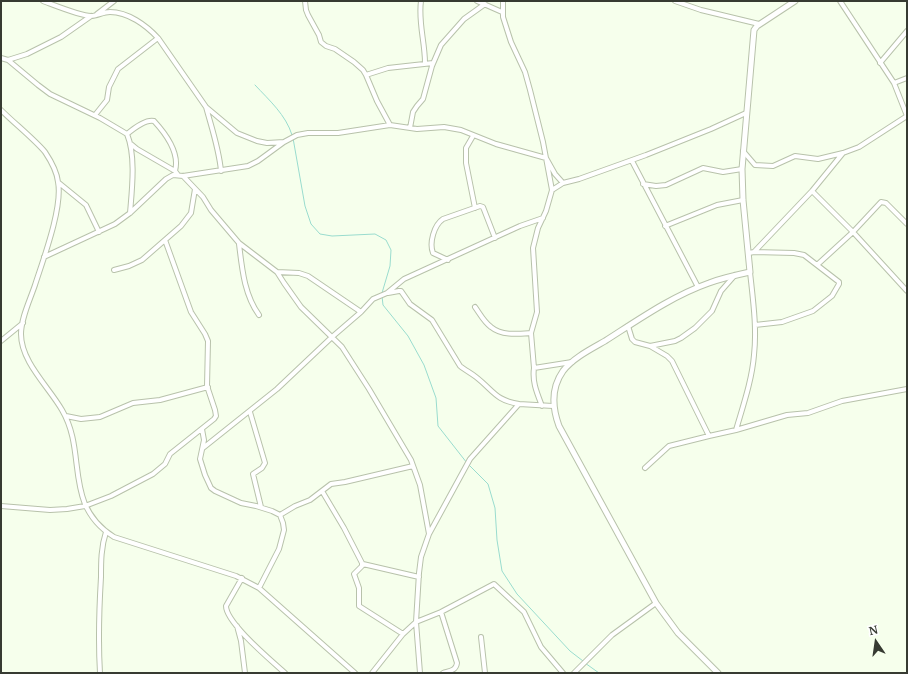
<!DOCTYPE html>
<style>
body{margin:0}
#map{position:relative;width:908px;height:674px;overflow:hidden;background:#f6ffec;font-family:Merriweather,serif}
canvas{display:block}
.frame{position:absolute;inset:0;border:2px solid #373b32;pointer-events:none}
.north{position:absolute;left:856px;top:622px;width:40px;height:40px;-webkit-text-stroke:3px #fff;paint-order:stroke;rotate:347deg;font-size:11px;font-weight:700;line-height:16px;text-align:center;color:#373b32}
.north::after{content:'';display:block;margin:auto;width:14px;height:18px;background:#373b32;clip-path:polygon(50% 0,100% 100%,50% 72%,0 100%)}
</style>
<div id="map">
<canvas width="908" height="674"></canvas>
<div class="frame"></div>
<div class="north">N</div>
</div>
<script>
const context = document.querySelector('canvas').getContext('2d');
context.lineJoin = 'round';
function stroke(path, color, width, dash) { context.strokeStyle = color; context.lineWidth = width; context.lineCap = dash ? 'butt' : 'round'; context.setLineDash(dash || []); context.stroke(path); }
stroke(new Path2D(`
 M255,85C269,100 286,115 292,135
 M293,138L305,206L311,224L320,234L332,236L375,234L386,240L391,250L390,266L382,293
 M382,296L383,305L408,336L424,365L436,398L438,426L467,463
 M469,465L488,484L495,508L497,540L502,571L517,594L570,651L583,661
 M585,663L599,673`), '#99dcce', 1);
const minor = new Path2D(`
 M43,1C54,5 81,16 91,16C97,16 103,12 110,12C128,12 146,25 158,38L206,107L237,133L257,141L267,143L284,142
 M305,1L306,10L308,15L319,35L321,42L326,46L335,49L354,62L363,70L366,75L377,101L390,125
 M421,1C418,22 425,42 425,63
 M477,1L502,12
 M503,1V17L511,42L525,72L530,90L543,142L552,190L546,211L538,228L533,248L537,312L531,333L534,368L572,362
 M675,1L701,10L759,24
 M840,1L894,83L907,116
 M97,14L114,1
 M1,58L8,60L27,54L61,37L91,16
 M8,60L38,85L50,94L100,118L127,134C133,129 146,119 154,121C166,134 180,153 175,171L178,175
 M880,63L907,31
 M366,75L388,68L433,63
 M894,83L907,78
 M206,107C212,129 219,149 221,171
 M1,110C14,123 34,139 45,152C51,161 57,172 58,182C63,207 43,260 35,285C30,300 21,318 21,334C21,362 49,387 62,410C88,454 62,504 114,537L236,576L259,588L355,673
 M95,115L107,100L109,87L118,69L158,38
 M410,128L413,112L417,106L423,99L432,66L441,45L464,19L485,4
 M127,134C136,156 132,189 130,213
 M473,136L466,148V163L475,208
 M131,144L137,149L175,171
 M743,151L755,165L773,166L795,156L818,159L843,153
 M632,161L698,287
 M183,176L203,197L211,210L239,243L277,272L284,283L301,307L342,347L369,389L411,460L420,485L429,534
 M59,183L86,205L99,232
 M643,184L656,186L666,185L703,168L723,172L742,169
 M552,190L563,183L579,179L646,155L711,129L746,113
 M812,191L853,232L907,291
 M665,226L717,205L743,200
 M239,244C242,268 244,294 259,315
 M754,252L794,253L804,255L839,282V284L832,296L813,311L782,322L755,325
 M749,253L754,252L812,191L843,153L859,147L907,116
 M44,257L115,224L130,213L166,179L173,175L183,176L248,166L258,161L284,142L297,135L308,133H338L390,125L417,129L444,127L461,130L496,144L546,158L555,174L563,183
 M448,260L433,253C429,243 434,225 443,219L480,206L483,207L495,238
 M817,265L853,232L881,202L886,203L907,224
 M114,270L129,266L142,260L181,226L191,213L195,189
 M277,272L299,273L308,276L361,312
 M388,293L399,291H401L410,304L432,320L460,366C465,370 471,373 476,377C494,391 495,400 519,404
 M475,307C480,314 484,322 491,327C502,336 518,334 531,333
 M628,326L632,339L635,342L650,346L667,356L672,361L709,436L736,430L787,415L808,413L842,401L907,389
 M1,341L23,323
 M650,346L675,341L681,338L695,328L712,311L721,291L735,275
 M534,368C532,382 537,393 542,406
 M250,412L265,463L262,468L253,474L261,507
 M66,416L81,419L100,417L133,403L160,400L208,387
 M202,429L204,440L200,459L205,475L211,488L215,491L241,503L256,506L272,511L280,515L283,523L284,530L279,549L259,588
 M736,430C743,406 752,380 754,355C757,328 753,300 750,272
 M203,448L277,389L332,337L361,312L373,299L387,293L404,279L520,226L543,218
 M645,468L669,446L709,436
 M322,491L344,528L362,563V566L354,574L359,588V606L403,634
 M1,506L50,510L67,509L85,506L111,496L153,474L165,464L170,454L214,419L216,416L215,410L207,386L208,341L205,334L191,312L165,240
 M280,515L295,506L310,500L331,484L345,482L413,466
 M363,564L419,577
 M242,578L226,606C226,623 272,661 285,673
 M441,612L457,663C456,671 449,671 443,673
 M237,626L241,641L245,673
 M481,637L485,673
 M100,673C98,641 99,610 101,577C101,562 101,547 106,532
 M372,673L403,634L416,622L441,612L494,584L524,612L541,647L563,673
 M420,673L416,622L419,573L421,557L429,534L470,459L519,404L553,406
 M574,673L612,635L656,603`);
const tertiary = new Path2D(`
 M718,673L678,633L656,603L559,426C552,407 551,388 563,371C573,358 591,349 605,341C638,320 672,296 709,283C722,278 736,275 750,272L743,200L742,169L754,30L757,26L795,1`);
stroke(minor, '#b8c2ab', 6);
stroke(tertiary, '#b8c2ab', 7);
stroke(minor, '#fff', 4);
stroke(tertiary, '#fff', 5);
</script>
